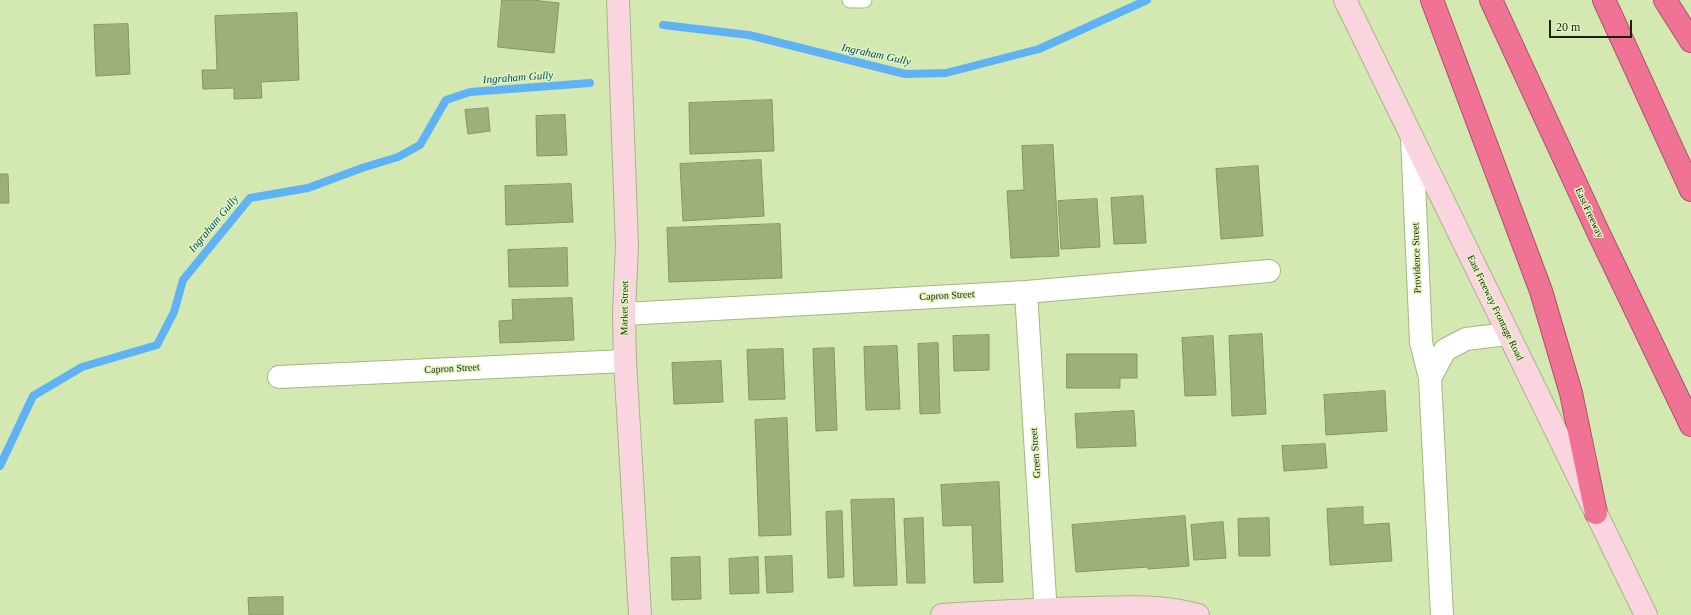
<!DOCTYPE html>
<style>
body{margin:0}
#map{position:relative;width:1691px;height:615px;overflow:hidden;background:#d4e8b2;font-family:"Times New Roman",serif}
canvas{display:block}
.scale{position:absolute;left:1549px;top:20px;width:83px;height:18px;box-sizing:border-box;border:2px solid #1b220d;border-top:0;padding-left:5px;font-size:12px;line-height:14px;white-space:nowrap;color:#1b220d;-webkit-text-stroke:3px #e1f5bf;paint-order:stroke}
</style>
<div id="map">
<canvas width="1691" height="615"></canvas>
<div class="scale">20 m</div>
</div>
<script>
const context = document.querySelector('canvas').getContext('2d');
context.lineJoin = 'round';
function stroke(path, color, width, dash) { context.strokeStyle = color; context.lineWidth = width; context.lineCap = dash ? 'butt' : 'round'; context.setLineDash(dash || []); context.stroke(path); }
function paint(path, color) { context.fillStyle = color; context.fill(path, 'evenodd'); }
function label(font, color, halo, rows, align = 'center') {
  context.font = font + ' "Times New Roman",serif'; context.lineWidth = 3; context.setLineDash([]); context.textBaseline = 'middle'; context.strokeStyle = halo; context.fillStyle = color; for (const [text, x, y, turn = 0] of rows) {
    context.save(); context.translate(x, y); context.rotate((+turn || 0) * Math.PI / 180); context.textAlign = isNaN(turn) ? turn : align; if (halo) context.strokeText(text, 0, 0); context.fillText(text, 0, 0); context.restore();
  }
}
stroke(new Path2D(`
 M663,25L749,35L905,74L946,73L1039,49L1147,0
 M0,466L33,396L82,367L157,345L174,312L183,280L250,198L308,188L362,168L398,157L420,145L446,100L470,92L590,83`), '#5fb2f3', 8);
const building = new Path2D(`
 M502,0H532L559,3L554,53L498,47Z
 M297,13L299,80L261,82L262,98L234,99V88L203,89L202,70H217L215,16Z
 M128,24L130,74L96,76L94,25Z
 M772,100L774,151L690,154L689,103Z
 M488,108L490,131L468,134L465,110Z
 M565,115L567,155L537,156L536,116Z
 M1053,145L1059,256L1011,258L1007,191L1024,190L1022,146Z
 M761,160L764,216L683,221L680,164Z
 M1258,166L1263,236L1221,239L1216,169Z
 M0,174H8L9,203H0Z
 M571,184L573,222L506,225L505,186Z
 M1143,196L1146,243L1114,244L1111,198Z
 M1097,199L1100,247L1061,249L1058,201Z
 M780,224L782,278L669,282L667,228Z
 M567,248L568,286L509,287L508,250Z
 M572,298L574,340L500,343L499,321L513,320L512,300Z
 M1262,334L1266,414L1232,416L1229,336Z
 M989,335V370L954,371L953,336Z
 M1213,336L1216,395L1185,396L1182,338Z
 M938,343L940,413L920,414L918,344Z
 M897,346L900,409L866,410L864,347Z
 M834,348L837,430L816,431L813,349Z
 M783,349L785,399L749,400L747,350Z
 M1067,354H1137V378H1120V388H1067Z
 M721,361L723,402L674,404L672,363Z
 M1385,391L1387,431L1326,435L1324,395Z
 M1134,411L1136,446L1077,448L1075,414Z
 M787,418L791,535L759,536L755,420Z
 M1325,444L1327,468L1284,471L1282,446Z
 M999,482L1003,582L974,583L972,525L943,526L941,485Z
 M894,499L897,585L854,586L851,500Z
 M1363,507V525L1389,523L1392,561L1330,565L1327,509Z
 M842,511L844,577L828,578L826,512Z
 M1185,516L1189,566L1148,569V567L1076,572L1072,525Z
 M923,518L925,583H907L904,519Z
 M1269,518L1270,556H1239L1238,519Z
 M1223,522L1226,558L1194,560L1191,525Z
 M792,556L793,592L767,593L765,557Z
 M700,557L701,599L672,600L671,558Z
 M758,557L759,593L730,594L729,559Z
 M283,597V615H249L248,598Z`);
paint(building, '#9db07c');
stroke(building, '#849663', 1);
const lane = new Path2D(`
 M850,0H864`);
const street = new Path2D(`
 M1412,137L1421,342L1430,378L1442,615
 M1026,292L1046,615
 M624,314L1026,292L1269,271
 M279,377L625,361
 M1430,378L1445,350L1466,339L1507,334`);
const secondary = new Path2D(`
 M618,0L627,245L624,314L625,361L640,615
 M1345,0L1646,615
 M942,615C991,612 1040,609 1089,608C1126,607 1162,605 1198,615`);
const highway = new Path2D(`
 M1432,0L1541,291L1571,393L1596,513
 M1491,0L1599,234L1691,425
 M1604,0L1691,190
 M1665,0L1691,41`);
stroke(lane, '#a4b783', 17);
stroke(street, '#a4b783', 24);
stroke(secondary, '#a4b783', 24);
stroke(highway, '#a55766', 24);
stroke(lane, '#fff', 15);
stroke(street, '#fff', 22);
stroke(secondary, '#fad5e0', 22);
stroke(highway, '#f07396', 22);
label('10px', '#1b220d', '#e1f5bf', [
 ["East Freeway",1589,213,65],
 ["Providence Street",1417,258,-92],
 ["Capron Street",947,296,-3],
 ["Market Street",625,308,-89],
 ["East Freeway Frontage Road",1495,308,64],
 ["Capron Street",452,369,-3],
 ["Green Street",1036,453,-94]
]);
label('italic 11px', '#024670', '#e1f5bf', [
 ["Ingraham Gully",876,55,12],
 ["Ingraham Gully",518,78,-4],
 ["Ingraham Gully",214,224,-50]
]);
</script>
